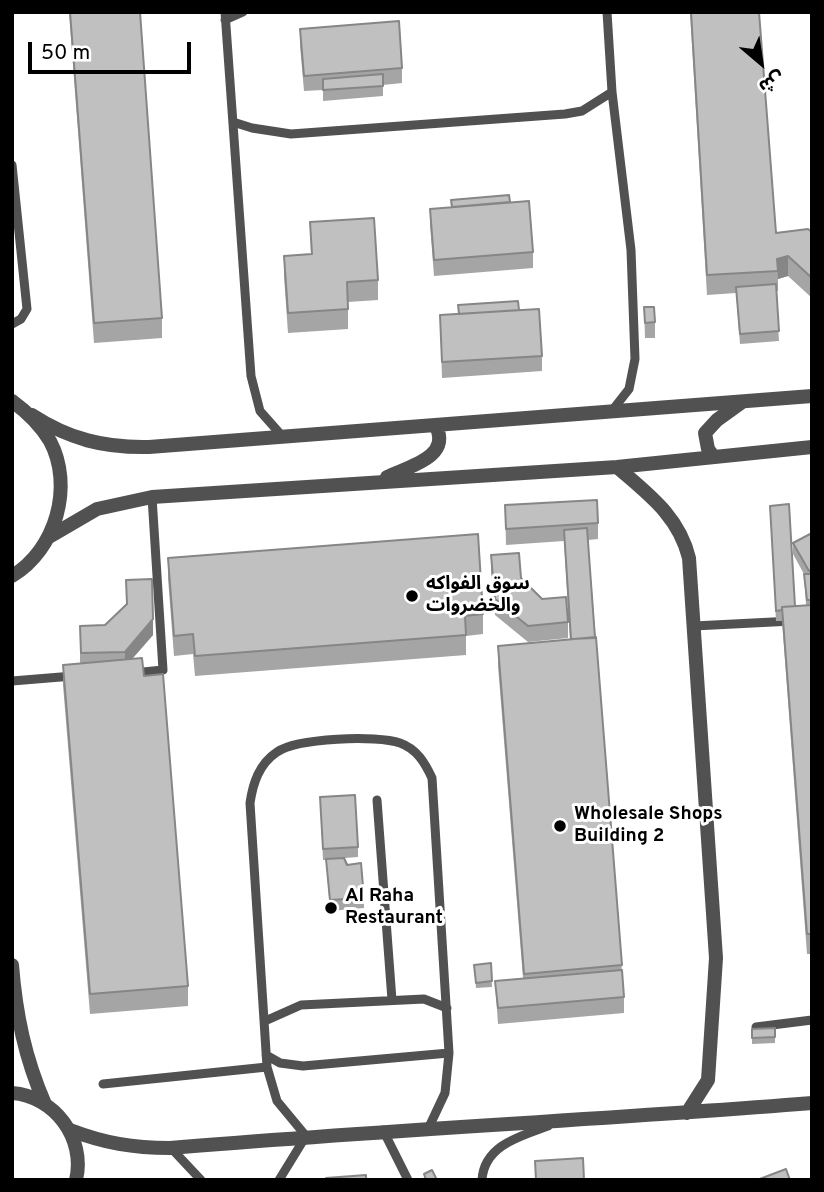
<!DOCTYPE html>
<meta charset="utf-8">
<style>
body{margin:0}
#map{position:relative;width:824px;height:1192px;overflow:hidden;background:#fff;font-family:Overpass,"Noto Sans Arabic",sans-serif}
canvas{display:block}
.frame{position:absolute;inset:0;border:14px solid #000;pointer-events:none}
.north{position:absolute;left:726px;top:28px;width:70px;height:70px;-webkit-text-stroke:5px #fff;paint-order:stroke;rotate:151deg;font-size:19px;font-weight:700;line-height:28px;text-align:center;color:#000}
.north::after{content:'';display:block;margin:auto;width:24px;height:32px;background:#000;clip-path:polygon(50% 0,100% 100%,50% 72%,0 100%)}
.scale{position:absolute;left:28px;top:42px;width:163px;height:32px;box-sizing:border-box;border:4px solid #000;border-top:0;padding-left:9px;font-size:21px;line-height:24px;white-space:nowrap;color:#000;-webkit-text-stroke:5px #fff;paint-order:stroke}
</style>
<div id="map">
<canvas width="824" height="1192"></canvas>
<div class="frame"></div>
<div class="north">ش</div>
<div class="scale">50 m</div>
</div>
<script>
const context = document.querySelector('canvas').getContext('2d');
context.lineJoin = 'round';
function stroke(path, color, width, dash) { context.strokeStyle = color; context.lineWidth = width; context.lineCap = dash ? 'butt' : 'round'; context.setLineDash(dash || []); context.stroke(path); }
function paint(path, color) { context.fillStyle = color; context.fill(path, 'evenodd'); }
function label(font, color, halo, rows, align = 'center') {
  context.font = font + ' Overpass,"Noto Sans Arabic",sans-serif'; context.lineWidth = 6; context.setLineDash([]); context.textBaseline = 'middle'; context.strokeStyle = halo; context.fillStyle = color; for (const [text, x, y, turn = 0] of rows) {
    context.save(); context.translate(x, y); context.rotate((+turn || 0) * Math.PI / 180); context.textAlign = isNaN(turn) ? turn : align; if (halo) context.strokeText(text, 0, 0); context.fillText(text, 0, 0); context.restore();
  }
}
stroke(new Path2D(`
 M225,12L251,376L260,411L283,437
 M607,12L612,92L631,250L635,359L629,389L611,412
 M225,20L243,12
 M233,122L252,128L291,134L565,114L582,111L612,92
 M12,165L27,309L21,319L12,324
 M694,626L812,620
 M133,673L163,670L152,497
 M12,681L73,676
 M377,800L392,1000
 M265,1021L301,1005L424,999L447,1008
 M756,1027L812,1020
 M266,1055L280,1063L303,1066L449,1053
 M103,1084L267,1067
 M383,1130L408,1180
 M171,1148L201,1180
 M279,1180L306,1136L277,1101L267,1067L250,803C253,783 259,764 277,752C297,738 377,735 400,743C417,749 425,763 432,778L449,1053L445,1093L429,1127
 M482,1180C484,1145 521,1136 548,1126`), '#515151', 9);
stroke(new Path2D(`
 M12,401C27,412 40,424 50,441C74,486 56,550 12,576
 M32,415C69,439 104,448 149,447L812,396
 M713,456L708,449L705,433L717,420L742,402
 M617,467C648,494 679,516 689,558L716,958L708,1080L687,1113
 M387,477C410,466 451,457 436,426
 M49,537L97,509L152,497L617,467L812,447
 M12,965C16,1015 25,1058 45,1104
 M12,1093C54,1096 86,1138 76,1180
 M70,1130C104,1143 133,1148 170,1148C384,1130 598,1120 812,1103`), '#515151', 14);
paint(new Path2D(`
 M69,12H140L162,318V338L94,343Z
 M690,12H759L776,233L812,232V298L788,276L778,279V291H776L779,341L740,344L736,293L707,295Z
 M300,29L402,68V83L383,85V96L323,101V90L304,91L300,45Z
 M451,200L510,202L533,252V268L434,276L430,224V209L451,207Z
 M310,222L378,280V300L348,302V329L288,333L284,276V256L311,254Z
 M458,305L519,310L542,356V371L442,378L440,315L458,314Z
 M644,307L655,322V338H645Z
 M505,505L598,523V539L588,540L624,997V1013L498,1024L495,981L523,978L498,666V646L570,640L564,541L506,545Z
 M770,506L795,606L806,605L804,574L793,554V543L812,533V954H807L782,621H776Z
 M491,555L521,578L568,622V638L528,642L495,615L491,571Z
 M168,558L483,614V634L466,636V655L195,676L193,654L174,656L168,578Z
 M126,580L153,635L132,659L144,676L188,986V1006L90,1014L63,685V665L80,663V626L105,625L126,604Z
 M320,797L358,847V857L345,858L364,898V908L330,911L326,860H323Z
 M491,963L492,987L476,988L474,965Z
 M775,1028V1043L752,1044V1029Z`), '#a5a5a5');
paint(new Path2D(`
 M788,256V276L778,279L777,259Z
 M153,619V635L125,667V652Z`), '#868686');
const building = new Path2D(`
 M70,12H140L162,318L94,323Z
 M691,12H759L776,233L808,229L812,232V278L788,256L777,259L778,271L707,275Z
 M399,21L402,68L304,76L300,29Z
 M383,74V86L323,90V79Z
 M509,195L510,202L452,207L451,200Z
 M529,201L533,252L434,260L430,209Z
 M374,218L378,280L347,282L348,309L288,313L284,256L312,254L310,222Z
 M776,284L779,331L740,334L736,287Z
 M518,301L519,310L459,314L458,305Z
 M644,307H654L655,322L645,323Z
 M539,309L542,356L442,362L440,315Z
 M597,500L598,523L506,529L505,505Z
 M789,504L795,606L782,607V610L776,611L770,506Z
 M587,528L595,638L571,639L564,530Z
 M812,533V569L809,571L793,543Z
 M478,534L483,614L465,616L466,635L195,656L193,634L174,636L168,558Z
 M519,553L521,578L542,599L566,597L568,622L528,626L495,599L491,555Z
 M804,574H812V600H807Z
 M152,579L153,619L125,652L81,653L80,626L105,625L127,604L126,580Z
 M812,605V934H807L782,607Z
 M596,637L622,965L524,974L498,646Z
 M142,658L144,676L163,674L188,986L90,994L63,665Z
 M355,795L358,847L323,849L320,797Z
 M344,858L347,865L361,863L364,898L330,900L326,859Z
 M491,963L492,981L476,983L474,965Z
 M622,970L624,997L498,1008L495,981Z
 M775,1028V1037L752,1038V1029Z
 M583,1158L584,1180H536L535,1161Z
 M786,1169L790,1180H757Z
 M432,1170L437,1180H426L424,1174Z
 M366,1175V1180H326V1178Z`);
paint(building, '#c0c0c0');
stroke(building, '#868686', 2);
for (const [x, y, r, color] of [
 [412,596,7,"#000"],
 [560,826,7,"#000"],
 [331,908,7,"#000"]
]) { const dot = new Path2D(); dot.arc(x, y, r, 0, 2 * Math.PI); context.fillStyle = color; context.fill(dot); stroke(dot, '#fff', 2.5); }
label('bold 19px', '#000', '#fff', [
 ["سوق الفواكه",426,585],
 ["والخضروات",426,607],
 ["Wholesale Shops",574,815],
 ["Building 2",574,837],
 ["Al Raha",345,897],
 ["Restaurant",345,919]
], 'left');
</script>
